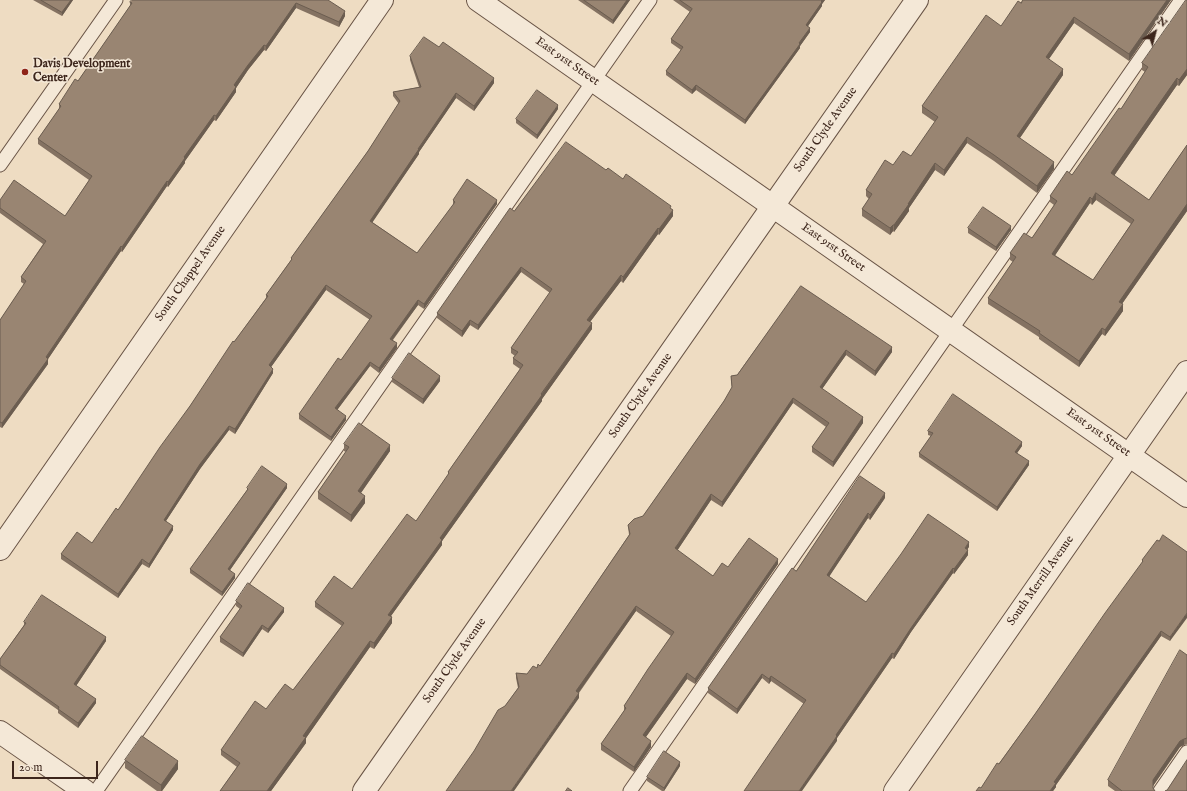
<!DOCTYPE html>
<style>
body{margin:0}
#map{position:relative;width:1187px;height:791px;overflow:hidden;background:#eedcc2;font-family:"IM FELL English",serif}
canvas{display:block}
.north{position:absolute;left:1135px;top:12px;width:40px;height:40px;-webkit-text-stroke:3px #f4e8d7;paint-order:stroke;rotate:36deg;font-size:11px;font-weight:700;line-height:16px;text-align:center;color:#3d261c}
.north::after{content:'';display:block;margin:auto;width:14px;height:18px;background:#3d261c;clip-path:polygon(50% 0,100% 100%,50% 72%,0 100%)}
.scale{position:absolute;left:12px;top:761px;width:86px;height:18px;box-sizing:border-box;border:2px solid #3d261c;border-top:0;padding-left:5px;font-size:12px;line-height:14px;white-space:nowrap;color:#3d261c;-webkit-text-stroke:3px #f4e8d7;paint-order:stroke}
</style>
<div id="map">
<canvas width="1187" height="791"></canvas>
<div class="north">N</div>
<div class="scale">20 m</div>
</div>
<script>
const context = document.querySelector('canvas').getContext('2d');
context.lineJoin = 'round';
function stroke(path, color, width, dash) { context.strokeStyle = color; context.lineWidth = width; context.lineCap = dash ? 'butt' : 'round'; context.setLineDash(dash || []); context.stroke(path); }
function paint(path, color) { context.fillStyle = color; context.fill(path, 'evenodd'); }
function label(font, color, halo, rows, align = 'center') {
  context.font = font + ' "IM FELL English",serif'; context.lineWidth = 3; context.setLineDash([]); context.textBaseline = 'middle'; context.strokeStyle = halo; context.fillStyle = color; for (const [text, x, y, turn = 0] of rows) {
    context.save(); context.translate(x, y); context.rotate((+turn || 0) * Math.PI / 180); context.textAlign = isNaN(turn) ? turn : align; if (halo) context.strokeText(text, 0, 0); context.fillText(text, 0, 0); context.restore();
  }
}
const service = new Path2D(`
 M0,165L116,0
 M96,791L650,0
 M630,791L1181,0
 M1160,791L1187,752`);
const minor = new Path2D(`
 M478,0L1187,496
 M0,549L382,0
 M0,732L85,791
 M364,791L917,0
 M895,791L1187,372`);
stroke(service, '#695446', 15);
stroke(minor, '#695446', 24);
stroke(service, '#f4e8d7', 13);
stroke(minor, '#f4e8d7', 22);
paint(new Path2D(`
 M33,0H73L62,16Z
 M328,0L345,16L339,27L296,8L266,51L264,50L248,70L236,88V92L216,121L214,120L185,161V163L168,187L167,186L122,252L121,251L48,359V364L2,428L0,427V320L24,284L21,282V277L43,244L0,213V200L65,216L89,180L38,144V139L59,109V104L78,81L130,6V2Z
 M578,0H630L613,24Z
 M673,0H825L822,4V6L808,26L810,32L800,46V48L745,124L696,90L692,94L666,75V71L681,50L671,43V39L690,12Z
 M1023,0H1171L1129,61L1074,23L1049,59L1063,75L1020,138L1054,169L1037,193L994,161L967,143L944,176L935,170L909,208V211L894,232L893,231L890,235L862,216V209L869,199L866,196V190L893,165L911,156L935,122L922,113V106L1001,26Z
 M1187,0V75L1179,86L1177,85L1114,176L1149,200L1187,145V211L1122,304L1123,311L1105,336L1102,334L1079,367L1039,339V337L988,304V298L1013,262L1010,260V253L1032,238L1054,205L1050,202V196L1072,175L1121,109L1145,72L1142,70V63ZM1096,200L1131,224L1093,280L1055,255L1090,203L1092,205Z
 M439,47L494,83L474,111L456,98L419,152V154L372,222L417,253L453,205V200L497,204L424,309L418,305L393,340L397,348L379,373L370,366L337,410L346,420L331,441L299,419V414L341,360L370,320L326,290L271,367L273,373L235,434L229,430L200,469L166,521L173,530L149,568L142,564L118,598L61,559V554L92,543L118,510L190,406L234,342L266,298V295L291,260V258L368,151L399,104L393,96V92L419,87L410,60V56Z
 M558,109L537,139L516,123V119Z
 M606,170L623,179L671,209L673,216L659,235L658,234L623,283L621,281L590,322L592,329L542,399V401L442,541V545L391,616L392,623L374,649L370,647L306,738V743L271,791H220L237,767L221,755V750L266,709L293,690L342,626L315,607V602L352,589L416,521L448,475V472L520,369L513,364V358L515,356L511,353V348L550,293L521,272L478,330L470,325L462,337L437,318V313L514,211Z
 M968,228L1011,230L996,251L968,233Z
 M801,286L892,352L875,376L846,355L822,389L863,423L833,467L812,452V447L826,427L793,403L722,507L711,500L678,549L677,550L713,576L728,567L778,564L695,684L687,679L646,737L651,747L634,772L601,750V744L624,711V706L671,636L636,611L579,693V698L505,706L518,688L516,678V673L527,674L540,666L629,535L628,525L643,516L724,401L732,388L731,381V376L737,375Z
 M392,378L440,381L423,404L392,382Z
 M928,431L1022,446L1017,453L1029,465L997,511L919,457V453L931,436L928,435Z
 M344,444L390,451L361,493L365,503L351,522L318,499V492L346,452L344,451Z
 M247,488H287L230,570L235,578L222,596L190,573V569L247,490Z
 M885,498L870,520L868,518L829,576L866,602L969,547L967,549L968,555L954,574L953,573L911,632L894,659L892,658L837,738V741L804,704L771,681L769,684L762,678L737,714L708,693V688L796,571Z
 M1159,541L1187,552L1170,641L1161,636L1056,785V787L1053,791H976L981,788L1035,714L1142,563V560Z
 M236,601L284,612L268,633L262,629L243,657L220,642V637L240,609L236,606Z
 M24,622L106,641L76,686L96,703L78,728L58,713V710L0,669V659L24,625Z
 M1187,655V744L1184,745L1180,747L1153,786V789L1155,791H1115L1108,786V780Z
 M125,760L178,769L162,791H157L125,768Z
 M680,766L664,791H662L647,781V777Z`), '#847262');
paint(new Path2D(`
 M71,0H73L62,16V12Z
 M627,0H630L613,24V20Z
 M822,0H825L822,4V6L806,29V25Z
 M1167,0H1171L1129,61V54Z
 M296,3V8L266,51V46Z
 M345,11V16L339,27V22Z
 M1074,17V23L1046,63V57Z
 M810,28V32L800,46V48L745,124V120Z
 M264,45V50L248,70L236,88V92L216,121V116L234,85L248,65Z
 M1063,69V75L1017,142V136Z
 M1187,69V75L1179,86V80Z
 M494,78V83L474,111V106Z
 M1177,78V85L1111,180V173Z
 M696,85V90L692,94V90Z
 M456,93V98L419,152V154L370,226V221Z
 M558,105V109L537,139V135Z
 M214,115V120L185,161V163L168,187V182L184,157Z
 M967,137V143L944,176V170Z
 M1054,162V169L1037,193V186Z
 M935,163V170L909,208V211L894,232V225Z
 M167,181V186L122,252V247Z
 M1096,193V200L1092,205V199Z
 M1090,197V203L1052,260V254Z
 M497,200V204L424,309V304Z
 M1187,204V211L1119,308V302Z
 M673,210V216L659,235V229Z
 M893,225V231L890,235V228Z
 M1011,226V230L996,251V247Z
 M658,228V234L623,283V277Z
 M121,246V251L48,359V364L2,428V423Z
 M521,267V272L478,330V325Z
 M621,275V281L587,326V320Z
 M326,285V290L269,370V365Z
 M418,300V305L390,343V339Z
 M1123,304V311L1105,336V330Z
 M470,320V325L462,337V331Z
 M592,323V329L542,399V401L442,541V545L388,620V615L440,538Z
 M1102,328V334L1079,367V361Z
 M397,343V348L379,373V368Z
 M892,347V352L875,376V371Z
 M846,350V355L820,392V387Z
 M370,362V366L335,413V408Z
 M273,369V373L235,434V429Z
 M440,376V381L423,404V399Z
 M793,398V403L722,507V502Z
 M346,416V420L331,441V437Z
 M863,417V423L833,467V462Z
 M229,426V430L200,469L164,524V520L200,464Z
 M1022,442V446L1015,456V452Z
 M390,445V451L358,497V491Z
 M1029,461V465L997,511V507Z
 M287,484V488L228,573V569Z
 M885,493V498L870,520V515Z
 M711,494V500L675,554V548L678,544Z
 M365,496V503L351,522V515Z
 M868,513V518L827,580V575Z
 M173,526V530L149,568V564Z
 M969,542V547L965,553V548Z
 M968,550V555L954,574V569Z
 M142,559V564L118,598V594Z
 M778,559V564L695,684V679Z
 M953,568V573L911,632L894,659V654L911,628Z
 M235,574V578L222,596V592Z
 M636,606V611L576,696V691Z
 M284,608V612L268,633V629Z
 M1187,613V618L1170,641V637Z
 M392,617V623L374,649V643Z
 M262,625V629L243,657V653Z
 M1161,631V636L1056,785V787L1053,791H1050L1054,782Z
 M106,637V641L74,689V684Z
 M370,641V647L306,738V743L271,791H267L303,736Z
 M892,653V658L837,738V741L802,791H799L836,735Z
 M687,673V679L643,741V735Z
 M762,674V678L737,714V709Z
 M771,676V681L769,684V679Z
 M579,693V698L514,791H511Z
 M96,699V703L78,728V723Z
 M1184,739V745L1180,747L1153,786V791V780L1180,741Z
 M651,741V747L634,772V767Z
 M178,761V769L162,791H161V785Z
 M680,762V766L664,791V788Z`), '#6b5d50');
const building = new Path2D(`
 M41,0H71L62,12Z
 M132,0H328L345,11L339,22L296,3L266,46L264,45L248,65L234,85L236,87L216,116L214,115L184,157L185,158L168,182L167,181L122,247L121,246L46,357L48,359L2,423L0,422V320L26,281L21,277L46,241L0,208V200L14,180L65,216L92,176L38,139L61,106L59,104L75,79L78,81L132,3L130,2Z
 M584,0H627L613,20Z
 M680,0H822L821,1L822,2L806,25L810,28L799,43L800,44L745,120L696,85L692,90L666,71L683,47L671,39L692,9Z
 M1023,0H1167L1129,54L1074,17L1046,57L1063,69L1017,136L1054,162L1037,186L994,155L967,137L944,170L935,163L908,204H909L894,225H893L890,228L862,209L872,194L866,190L885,160L893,165L903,151L911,156L938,117L922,106L986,15L1001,26L1018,1L1021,3Z
 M1186,0H1187V69L1179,80L1177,78L1111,173L1149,200L1187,145V204L1119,302L1123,304L1105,330L1102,328L1079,361L1039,333L1040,331L988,298L1016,257L1010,253L1024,233L1032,238L1057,201L1050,196L1067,171L1072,175L1119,108L1121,109L1148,67L1142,63ZM1096,193L1134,220L1093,280L1052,254L1090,197L1092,199Z
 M424,37L439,47L443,42L494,78L474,106L456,93L418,149H419L370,221L417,253L455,202L453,200L467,179L497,200L424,304L418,300L390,339L397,343L379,368L370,362L335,408L346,416L331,437L299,414L338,358L341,360L372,316L326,285L269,365L273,369L235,429L229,426L200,464L164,520L173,526L149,564L142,559L118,594L61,554L77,532L92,543L116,508L118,510L160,447L190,406L233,341L234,342L268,296L266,295L292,259L291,258L368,151L400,101L393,92L421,87L410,56Z
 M537,90L558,105L537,135L516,119Z
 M566,142L606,170L608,168L623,179L626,174L671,206L670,208L673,210L659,229L658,228L623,277L621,275L587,320L592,323L541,394L542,395L440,538L442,540L388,615L392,617L374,643L370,641L303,736L306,737L267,791H220L240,763L221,750L255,701L266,709L285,684L293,690L344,623L315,602L334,576L352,589L407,514L416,521L449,473L448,472L523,365L513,358L518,352L511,348L552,289L521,267L478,325L470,320L462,331L437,313L510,208L514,211Z
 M983,207L1011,226L996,247L968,228Z
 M801,286L892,347L875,371L846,350L820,387L863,417L833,462L812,447L829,423L793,398L722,502L711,494L678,544L675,548L713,576L722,563L728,567L749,538L778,559L695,679L687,673L643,735L651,741L634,767L601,744L626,708L624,706L648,669L674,632L636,606L576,691L579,693L511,791H446L474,751L498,710L505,706L519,687L516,673L527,674L533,666L537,668L538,664L540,666L630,534L628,525L634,519L643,516L724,401L732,387L731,376L737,375Z
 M409,353L440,376L423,399L392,378Z
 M953,394L1022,442L1015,452L1029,461L997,507L919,453L933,433L928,431Z
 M359,423L390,445L358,491L365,496L351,515L318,492L349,447L344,444Z
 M262,466L287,484L228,569L235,574L222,592L190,569L248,489L247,488Z
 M860,476L885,493L870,515L868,513L827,575L866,602L901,554L928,514L969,542L965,548L968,550L954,569L953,568L911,628L894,654L892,653L836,735L837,736L799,791H744L806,700L771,676L769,679L762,674L737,709L708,688L792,568L796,571Z
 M1163,535L1187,552V613L1170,637L1161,631L1054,782L1056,783L1050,791H976L979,787L981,788L997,763L999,764L1035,714L1105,613L1143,561L1142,560L1157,540L1159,541Z
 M248,583L284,608L268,629L262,625L243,653L220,637L242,606L236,601Z
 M42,595L106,637L74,684L96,699L78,723L58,709L59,707L0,665V659L26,623L24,622Z
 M1180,650L1187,655V738L1184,739L1180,741L1153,780V788L1155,791H1122L1108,780Z
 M142,736L178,761L161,785L125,760Z
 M664,751L680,762L664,788L647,777Z
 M1187,760V791H1165L1167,790Z
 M568,788L572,791H566Z`);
paint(building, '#998572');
stroke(building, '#6b5d50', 1);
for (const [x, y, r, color] of [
 [25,72,4,"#8f2418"]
]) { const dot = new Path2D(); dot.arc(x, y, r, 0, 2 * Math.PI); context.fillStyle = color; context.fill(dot); stroke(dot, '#f4e8d7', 1.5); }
label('12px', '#3d261c', '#f4e8d7', [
 ["East 91st Street",567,62,35],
 ["South Clyde Avenue",826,130,-55],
 ["East 91st Street",833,248,35],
 ["South Chappel Avenue",191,274,-55],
 ["South Clyde Avenue",641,396,-55],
 ["East 91st Street",1098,433,35],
 ["South Merrill Avenue",1041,581,-55],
 ["South Clyde Avenue",455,661,-55]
]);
label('bold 12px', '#3d261c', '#f4e8d7', [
 ["Davis Development",33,65],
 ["Center",33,79]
], 'left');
</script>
